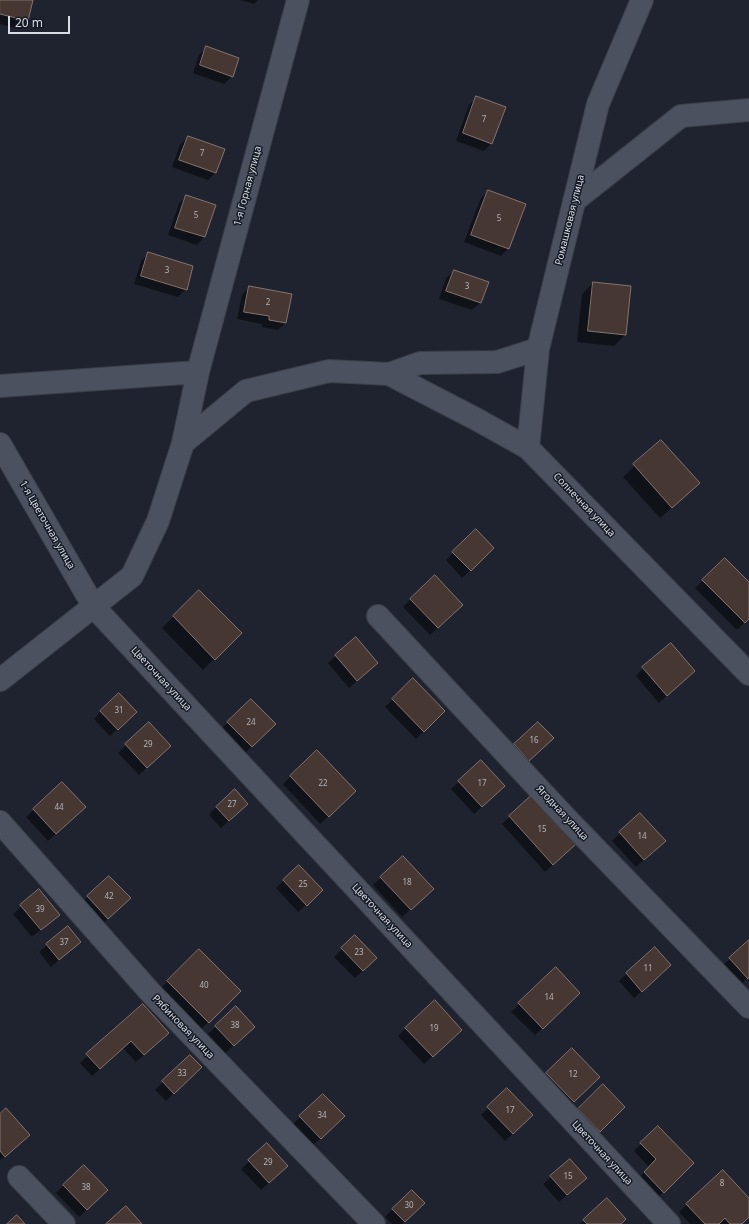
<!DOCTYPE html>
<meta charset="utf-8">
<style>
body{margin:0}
#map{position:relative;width:749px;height:1224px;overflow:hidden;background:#1f232f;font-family:"Noto Sans",sans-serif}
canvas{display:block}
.scale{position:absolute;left:8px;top:16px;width:62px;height:18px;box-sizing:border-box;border:2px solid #d8dce4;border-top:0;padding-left:5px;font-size:12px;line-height:14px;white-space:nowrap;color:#d8dce4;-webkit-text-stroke:3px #151a25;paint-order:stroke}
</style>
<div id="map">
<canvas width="749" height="1224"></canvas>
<div class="scale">20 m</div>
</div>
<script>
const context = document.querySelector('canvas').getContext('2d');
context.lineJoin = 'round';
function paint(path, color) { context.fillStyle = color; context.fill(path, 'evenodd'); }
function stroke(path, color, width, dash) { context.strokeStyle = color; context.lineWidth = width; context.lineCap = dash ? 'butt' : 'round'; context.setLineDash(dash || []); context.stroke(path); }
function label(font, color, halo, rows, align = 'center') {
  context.font = font + ' "Noto Sans",sans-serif'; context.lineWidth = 3; context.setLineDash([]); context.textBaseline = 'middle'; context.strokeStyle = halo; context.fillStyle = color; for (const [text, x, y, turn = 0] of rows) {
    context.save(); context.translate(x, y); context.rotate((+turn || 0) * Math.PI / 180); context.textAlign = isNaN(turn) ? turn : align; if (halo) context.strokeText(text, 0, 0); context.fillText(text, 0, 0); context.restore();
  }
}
paint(new Path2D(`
 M0,0H32L27,21L19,29L0,24Z
 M240,0H258L254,4Z
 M207,47L232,76L224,84L193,73L199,55Z
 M477,97L491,144L484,151L456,141L469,105Z
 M188,137L216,172L208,180L172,167L180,145Z
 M488,191L509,248L501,256L464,242L481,198Z
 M186,196L215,205L204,237L197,245L168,235L179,204Z
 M148,254L186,289L178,297L134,284L141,261Z
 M454,271L487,283L480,303L472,310L439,299L446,278Z
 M593,283L630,287L625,335L614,346L577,342L582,294Z
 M249,287L285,323L278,330L262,327V324L237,319L242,295Z
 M661,441L687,494L660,518L623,477Z
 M476,530L493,548L462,578L446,560Z
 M725,559L749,584V618L737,630L695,588Z
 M199,591L240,633L203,670L162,628Z
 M411,599L454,613L430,635L403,607Z
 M356,639L377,663L349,688L328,663Z
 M643,668L686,679L659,703L636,676Z
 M413,679L444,711L416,739L385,707Z
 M251,700L274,724L244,754L220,730Z
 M101,711L128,719L110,736L94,719Z
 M149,723L162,753L139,775L118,753Z
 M538,723L545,746L521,768L507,752Z
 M317,752L347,799L320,824L283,784Z
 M459,782L496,794L474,814L451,789Z
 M62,783L77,814L48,841L26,817Z
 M532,796L567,851L545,872L502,824Z
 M216,807L239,811L221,828L209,815Z
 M640,814L657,848L636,867L612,841Z
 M299,866L314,898L298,912L276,888Z
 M109,877L122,906L100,926L80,904Z
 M381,878L425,896L402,917L373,885Z
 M39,891L59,914L32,937L13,914Z
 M68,927L80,942L51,967L39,952Z
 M355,937L376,958L355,978L334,957Z
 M749,941V977L739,986L722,966Z
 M655,948L663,973L634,998L619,981Z
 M199,950L240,991L200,1030L160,989Z
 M556,969L579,993L535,1035L511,1012Z
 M143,1006L160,1041L136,1062L123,1048L92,1076L80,1063Z
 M216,1026L246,1034L225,1053L208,1034Z
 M406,1028L453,1038L424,1064L398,1036Z
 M190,1056L201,1067L166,1101L155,1090Z
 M547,1073L599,1077L566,1109L539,1081Z
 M603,1086L624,1107L592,1138L571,1117Z
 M507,1089L531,1115L505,1141L481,1115Z
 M323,1095L336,1124L312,1146L292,1125Z
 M0,1115L21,1142L0,1160Z
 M658,1127L693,1163L656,1199L637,1180L649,1167L634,1151Z
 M267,1145L279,1174L261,1190L241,1169Z
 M723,1171L749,1200V1216L741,1224H690L679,1212Z
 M551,1177L578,1185L559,1202L543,1184Z
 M64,1185L99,1198L79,1217L56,1193Z
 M393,1209L416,1211L402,1224H392L385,1217Z
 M584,1220L620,1224H580Z`), '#0007');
const building = new Path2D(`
 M0,0H33L28,21L0,14Z
 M206,46L239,58L233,77L200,65Z
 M476,96L506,107L492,144L463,133Z
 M188,136L225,149L216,173L179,160Z
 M488,190L526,204L509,249L471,235Z
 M186,195L216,205L205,237L175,228Z
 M148,252L193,266L187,290L141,276Z
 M454,270L489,282L481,303L446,291Z
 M593,282L631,286L626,335L588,331Z
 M249,286L292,294L286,323L269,320V316L244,312Z
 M661,440L700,483L672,508L633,464Z
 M476,529L494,548L471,571L452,552Z
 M725,558L749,582V619L745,623L702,580Z
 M435,575L463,605L438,628L410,599Z
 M199,590L242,633L215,660L173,616Z
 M356,637L378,663L357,681L335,655Z
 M671,643L695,671L667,696L642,667Z
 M413,678L445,711L424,732L392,699Z
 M119,693L137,712L118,730L100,711Z
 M251,699L276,724L252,747L227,722Z
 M149,722L171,746L147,768L125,744Z
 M538,722L554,738L529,761L514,744Z
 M317,750L356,791L329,817L290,776Z
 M481,760L505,786L482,807L458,781Z
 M62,782L86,807L56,834L33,809Z
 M235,789L248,804L229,821L216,807Z
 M532,795L576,844L553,865L509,816Z
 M640,813L666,841L644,860L619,832Z
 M403,856L434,889L411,910L380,877Z
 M299,865L323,890L307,906L283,880Z
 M109,876L131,898L108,919L87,896Z
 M39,889L60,915L41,930L20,905Z
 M68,926L81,942L59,960L46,944Z
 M355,935L377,958L363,971L341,948Z
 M749,940V977L748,979L729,958Z
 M655,947L671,965L642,992L626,973Z
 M199,949L241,991L209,1023L167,981Z
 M556,967L580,993L543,1029L518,1003Z
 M435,1000L462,1030L433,1057L405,1028Z
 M143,1004L169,1033L144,1055L131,1041L100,1069L86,1054Z
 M236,1006L255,1027L234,1046L215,1026Z
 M572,1048L600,1077L574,1102L546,1073Z
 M190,1055L202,1067L174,1094L162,1081Z
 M603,1084L625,1107L600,1132L578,1109Z
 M507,1088L533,1115L513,1134L487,1107Z
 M323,1094L345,1116L321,1139L299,1116Z
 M6,1108L30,1135L5,1157L0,1151V1114Z
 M658,1126L694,1163L664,1193L644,1172L656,1159L640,1143Z
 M267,1143L288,1166L269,1183L248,1160Z
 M570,1159L587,1178L567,1195L550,1176Z
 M84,1165L108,1190L87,1210L63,1185Z
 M723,1170L749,1198V1217L742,1224H730L725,1218L719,1224H705L686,1204Z
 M412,1190L425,1203L405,1222L392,1209Z
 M607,1198L626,1219L621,1224H587L583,1220Z
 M126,1206L142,1224H106Z
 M17,1215L25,1224H7Z`);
paint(building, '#463732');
stroke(building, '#85736e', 1);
const minor = new Path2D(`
 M574,201L681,116L749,110
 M389,374L476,419L528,448L749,674
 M0,386L198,372
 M183,443L246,391L329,371L389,374L420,363L497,362L538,349
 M0,444L94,607L669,1224
 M528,448L538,349L598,104L642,0
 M378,616L566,818L749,1007
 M0,680L132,576L158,521L183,443L198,372L298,0
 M0,822L150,992L374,1224
 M19,1177L64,1224`);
stroke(minor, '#3a3f48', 24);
stroke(minor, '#4c515f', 22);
label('8px', '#b4b3b8', null, [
 ["7",484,120],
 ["7",202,154],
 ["5",196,216],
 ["5",499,219],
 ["3",167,271],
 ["3",467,287],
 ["2",268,303],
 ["31",119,711],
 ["24",251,723],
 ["16",534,741],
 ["29",148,745],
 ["22",323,784],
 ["17",482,784],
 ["27",232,805],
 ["44",59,808],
 ["15",542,830],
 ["14",642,837],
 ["18",407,883],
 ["25",303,885],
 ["42",109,897],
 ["39",40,910],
 ["37",64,943],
 ["23",359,953],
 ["11",648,969],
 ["40",204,986],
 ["14",549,998],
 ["38",235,1026],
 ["19",434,1029],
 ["33",182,1074],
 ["12",573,1075],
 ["17",510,1111],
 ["34",322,1116],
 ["29",268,1163],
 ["15",568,1177],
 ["8",722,1184],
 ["38",86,1188],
 ["30",409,1206]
]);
label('10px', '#d8dce4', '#151a25', [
 ["1-я Горная улица",248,186,-75],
 ["Ромашковая улица",570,220,-76],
 ["Солнечная улица",584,505,46],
 ["1-я Цветочная улица",47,525,60],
 ["Цветочная улица",161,679,47],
 ["Ягодная улица",562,813,47],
 ["Цветочная улица",382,916,47],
 ["Рябиновая улица",183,1027,46],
 ["Цветочная улица",602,1153,47]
]);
</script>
